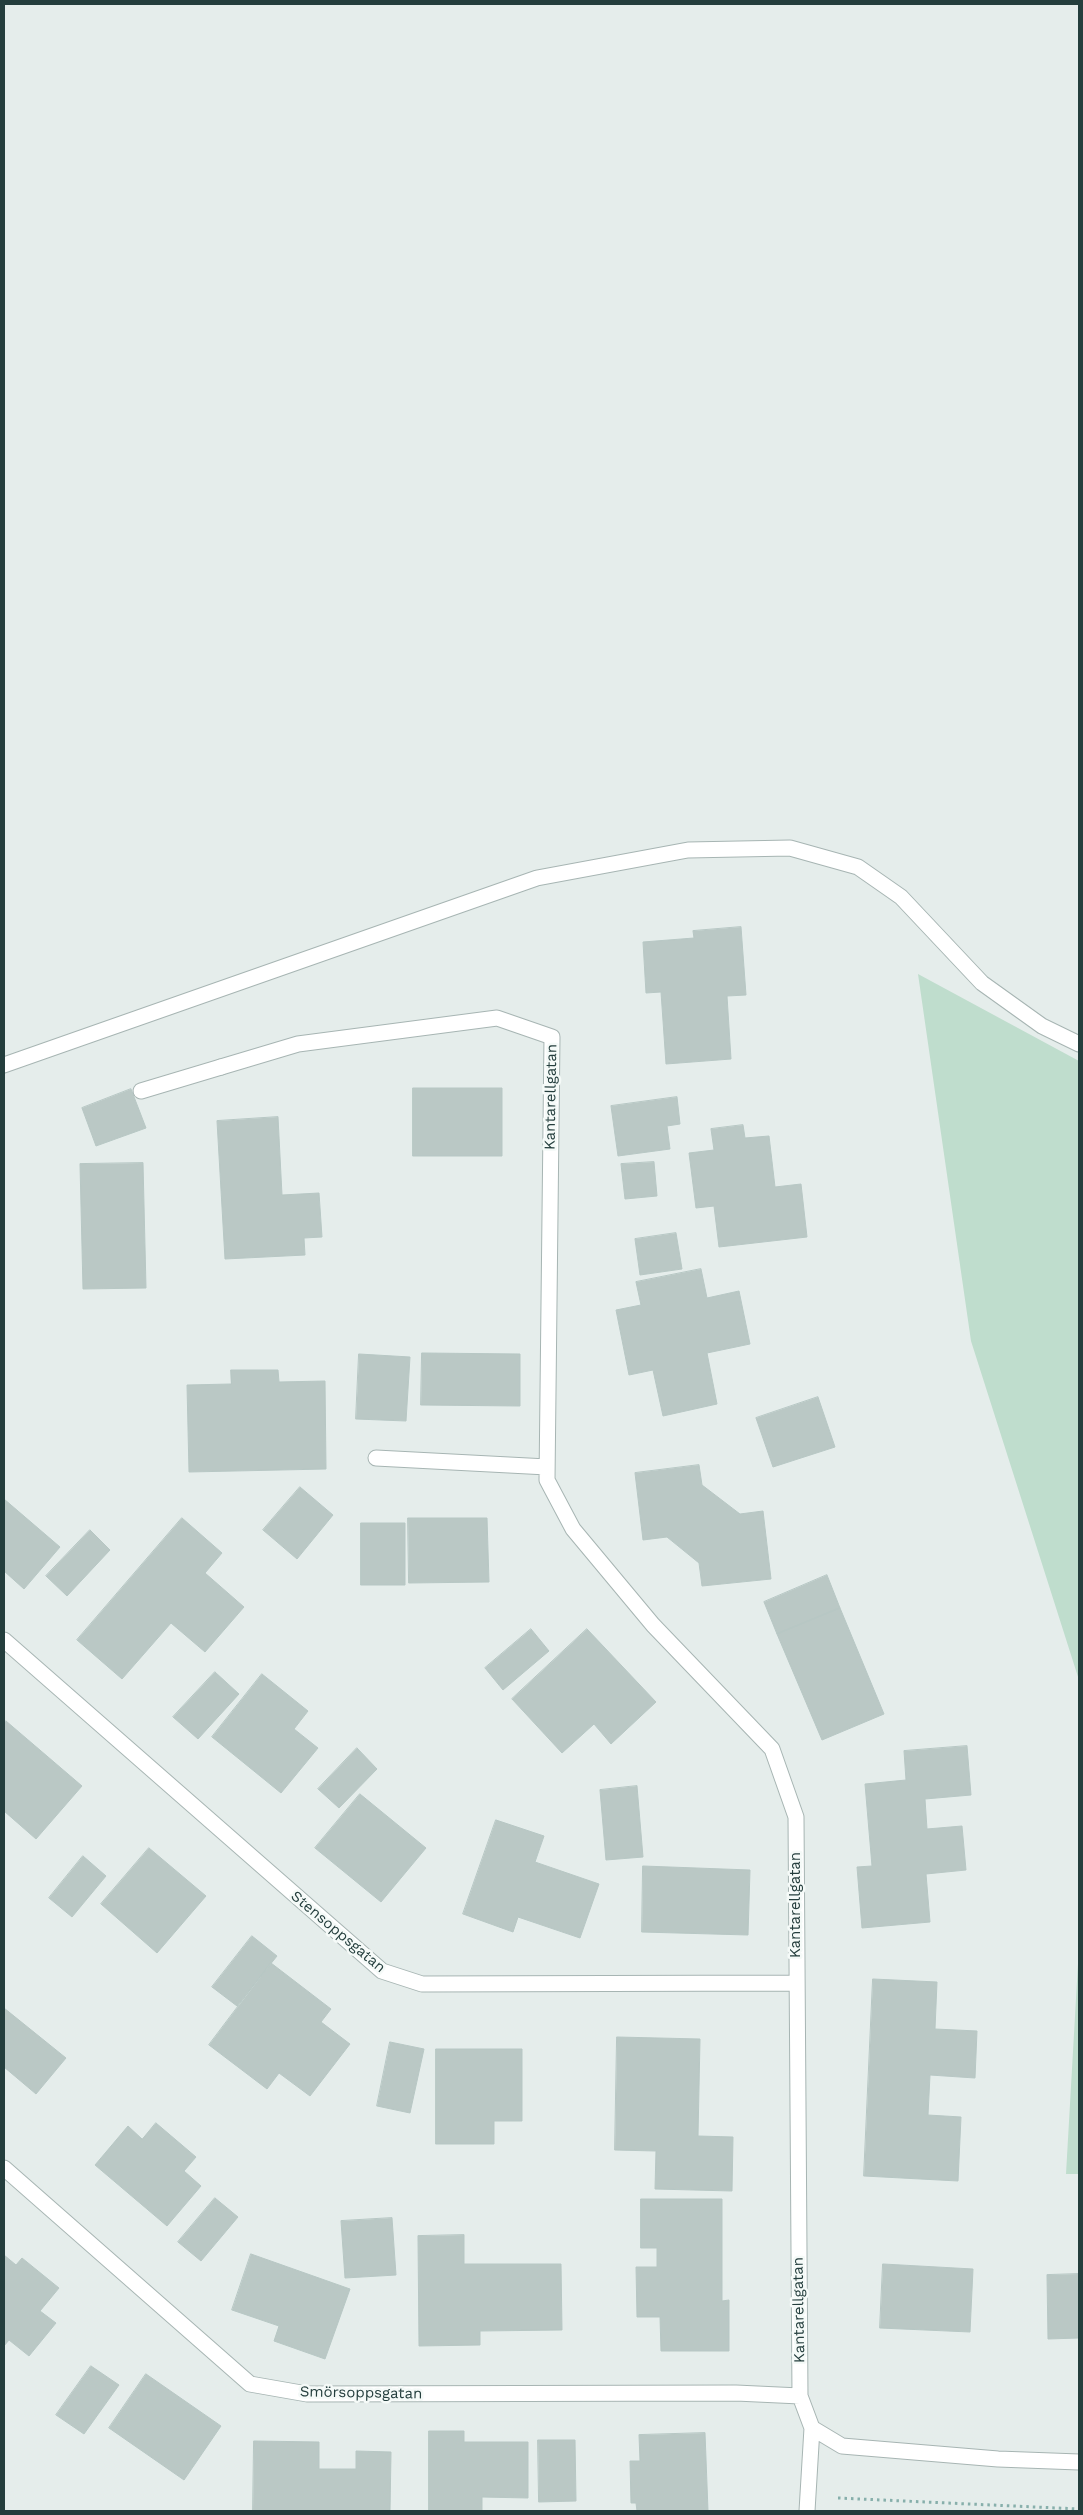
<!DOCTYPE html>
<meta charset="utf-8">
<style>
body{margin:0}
#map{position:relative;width:1083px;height:2515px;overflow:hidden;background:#e5edeb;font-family:"Work Sans",sans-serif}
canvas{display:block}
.frame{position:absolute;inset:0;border:5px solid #243e3d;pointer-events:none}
</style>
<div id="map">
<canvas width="1083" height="2515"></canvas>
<div class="frame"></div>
</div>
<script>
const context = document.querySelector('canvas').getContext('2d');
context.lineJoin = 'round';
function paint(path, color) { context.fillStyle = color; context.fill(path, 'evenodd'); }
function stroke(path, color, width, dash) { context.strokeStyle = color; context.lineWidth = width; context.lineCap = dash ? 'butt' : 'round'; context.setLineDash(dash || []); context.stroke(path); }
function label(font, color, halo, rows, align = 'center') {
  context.font = font + ' "Work Sans",sans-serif'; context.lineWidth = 5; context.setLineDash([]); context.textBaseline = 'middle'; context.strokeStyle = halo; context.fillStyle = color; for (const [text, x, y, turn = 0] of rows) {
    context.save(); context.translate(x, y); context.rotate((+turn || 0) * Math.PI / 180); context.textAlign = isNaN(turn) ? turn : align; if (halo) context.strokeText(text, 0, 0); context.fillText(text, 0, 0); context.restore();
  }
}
paint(new Path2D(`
 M918,974L1079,1061V1680L971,1341Z
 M1079,1946V2174H1066Z`), '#bfddcd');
const building = new Path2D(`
 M741,927L746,995L727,996L731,1059L666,1064L661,992L646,993L643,942L694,938L693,931Z
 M413,1088H502V1156H413Z
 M131,1089L146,1128L96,1146L82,1108Z
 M677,1097L680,1124L667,1126L670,1149L618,1156L611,1106Z
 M278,1117L282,1195L319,1193L322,1237L304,1238L305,1255L225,1259L217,1121Z
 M743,1125L745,1138L769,1136L775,1187L801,1184L807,1237L719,1247L714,1206L696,1208L689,1153L714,1150L711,1129Z
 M654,1162L657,1196L625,1199L621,1164Z
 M143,1163L146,1288L83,1289L80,1164Z
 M676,1233L682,1269L640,1275L635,1239Z
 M701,1269L707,1298L739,1291L750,1344L707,1353L717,1404L663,1416L653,1370L629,1375L616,1310L641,1305L636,1282Z
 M422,1353L520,1354V1406L421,1405Z
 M359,1354L410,1357L406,1421L356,1419Z
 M231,1370H278L279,1382L325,1381L326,1469L189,1472L187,1385L231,1384Z
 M818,1397L835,1447L773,1467L756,1418Z
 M699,1465L702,1485L740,1514L763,1511L771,1579L702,1586L699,1563L667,1537L643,1540L635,1473Z
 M300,1487L333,1515L297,1559L263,1530Z
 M4,1499L60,1547L24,1589L4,1571Z
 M182,1518L222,1553L205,1573L244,1607L205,1652L171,1623L122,1679L77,1640Z
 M408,1518H487L489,1582L409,1583Z
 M361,1523H405V1585H361Z
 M90,1530L110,1550L67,1596L46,1576Z
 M827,1575L840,1608L777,1634L764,1602Z
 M840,1608L884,1714L822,1740L777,1634Z
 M531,1629L549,1651L503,1690L485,1668Z
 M587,1629L656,1702L611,1744L594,1724L562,1753L512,1699Z
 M215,1672L239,1694L198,1739L173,1717Z
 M262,1674L308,1711L294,1729L318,1748L281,1793L212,1737Z
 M6,1721L82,1786L36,1839L4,1811V1723Z
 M967,1746L971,1795L925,1799L927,1829L962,1826L966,1870L926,1874L930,1922L862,1928L857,1867L872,1866L865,1784L906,1780L904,1751Z
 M357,1748L377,1769L339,1808L318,1789Z
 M637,1786L643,1857L606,1860L600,1790Z
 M360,1794L426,1848L381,1902L315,1848Z
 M496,1820L544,1836L535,1862L599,1884L580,1938L518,1917L513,1932L463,1914Z
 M149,1848L206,1896L157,1953L101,1904Z
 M83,1856L106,1876L72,1917L49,1898Z
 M643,1866L750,1870L748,1935L642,1932Z
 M252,1936L277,1956L237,2006L212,1987Z
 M271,1963L331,2009L321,2022L350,2044L310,2096L279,2073L267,2089L209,2045Z
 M873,1979L937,1982L935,2029L977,2031L975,2078L930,2075L928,2115L961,2117L958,2181L864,2176Z
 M4,2008L66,2058L36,2094L4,2067Z
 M617,2037L700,2039L698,2136L733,2137L732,2191L655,2189L656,2151L615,2150Z
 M390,2042L424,2049L410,2113L377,2106Z
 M436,2049H522V2121H494V2144H436Z
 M156,2123L196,2157L184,2171L201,2186L167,2226L95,2165L128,2126L142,2139Z
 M215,2198L238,2217L201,2261L178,2242Z
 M641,2199H722V2301L729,2300V2351H661L660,2317H637L636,2267H657V2248H641Z
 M392,2218L396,2275L345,2278L341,2221Z
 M464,2235V2264H561L562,2330L480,2331V2345L419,2346L418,2236Z
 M251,2254L350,2289L325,2359L274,2341L279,2326L232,2310Z
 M4,2255L16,2265L22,2258L59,2288L40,2311L56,2323L29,2356L9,2340L4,2346Z
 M883,2264L973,2269L970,2332L880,2328Z
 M1079,2274V2338L1048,2339L1047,2275Z
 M91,2366L119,2385L84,2434L56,2415Z
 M146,2374L221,2426L184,2480L109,2428Z
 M429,2431H464V2442H528V2498L482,2497V2511H429Z
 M705,2433L708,2511H637L636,2503H631L630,2461H640L639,2435Z
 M538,2440H575L576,2501L539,2502Z
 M254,2441L319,2442V2469H356V2451L391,2452L390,2511H253Z`);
paint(building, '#bac8c5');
stroke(building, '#b7c7c4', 1);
const lane = new Path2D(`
 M141,1091L221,1067`);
const street = new Path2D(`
 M4,1065L537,878L688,850L790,848L858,867L901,897L982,983L1042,1026L1079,1044
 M221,1067L298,1044L497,1018L552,1037L547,1480L573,1529L653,1625L772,1749L796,1817L800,2396L812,2428L842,2446L998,2459L1079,2462
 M376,1458L547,1467
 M4,1640L382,1971L422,1984L795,1983
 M4,2168L250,2384L307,2394L736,2393L800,2396
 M807,2511L812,2428`);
stroke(lane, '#a7b5b3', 17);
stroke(street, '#a7b5b3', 17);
stroke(new Path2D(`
 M838,2498L1079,2509`), '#87afab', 3, [2.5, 4]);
stroke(lane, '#fff', 15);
stroke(street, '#fff', 15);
label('15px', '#243e3d', '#f5faf8', [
 ["Kantarellgatan",551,1097,-89],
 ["Kantarellgatan",796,1905,-90],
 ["Stensoppsgatan",338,1932,40],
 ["Kantarellgatan",799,2310,-91],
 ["Smörsoppsgatan",361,2393,1]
]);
</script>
